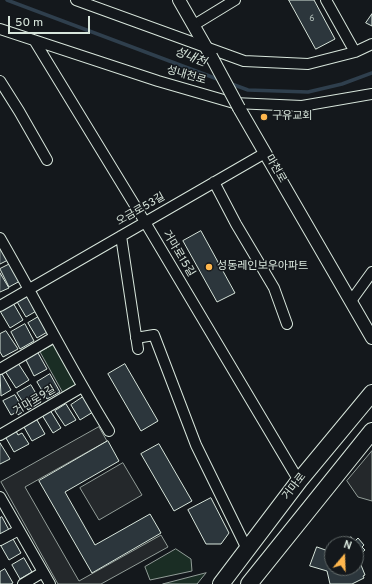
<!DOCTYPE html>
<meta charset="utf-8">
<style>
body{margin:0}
#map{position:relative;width:372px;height:584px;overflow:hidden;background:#14181c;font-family:Overpass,sans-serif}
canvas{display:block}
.north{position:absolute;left:324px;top:536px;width:40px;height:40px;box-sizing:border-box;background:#14181c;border:1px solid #626a69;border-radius:50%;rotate:19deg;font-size:11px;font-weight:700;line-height:16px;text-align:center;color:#d8e6dc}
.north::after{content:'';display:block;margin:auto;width:14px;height:18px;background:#ffb74d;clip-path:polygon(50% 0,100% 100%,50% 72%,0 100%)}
.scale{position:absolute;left:8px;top:16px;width:82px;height:18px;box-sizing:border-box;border:2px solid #d8e6dc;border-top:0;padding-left:5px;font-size:12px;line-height:14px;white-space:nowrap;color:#d8e6dc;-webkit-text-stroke:3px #14181c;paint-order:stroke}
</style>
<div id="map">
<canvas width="372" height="584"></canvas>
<div class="north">N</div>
<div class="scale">50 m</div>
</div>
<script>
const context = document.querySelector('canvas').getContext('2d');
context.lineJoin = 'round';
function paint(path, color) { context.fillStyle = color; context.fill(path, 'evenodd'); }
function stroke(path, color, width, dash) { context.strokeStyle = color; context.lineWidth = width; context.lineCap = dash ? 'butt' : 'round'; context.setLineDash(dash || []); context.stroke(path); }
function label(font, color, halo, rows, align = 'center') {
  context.font = font + ' Overpass,"Noto Sans KR",sans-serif'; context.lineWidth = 3; context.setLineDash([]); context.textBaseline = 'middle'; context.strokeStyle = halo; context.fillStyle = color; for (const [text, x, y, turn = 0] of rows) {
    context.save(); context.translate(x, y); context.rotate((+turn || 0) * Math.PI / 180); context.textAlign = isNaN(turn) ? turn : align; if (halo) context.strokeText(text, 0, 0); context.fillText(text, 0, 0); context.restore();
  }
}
const green = new Path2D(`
 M55,344L78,384L63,393L40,352Z
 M176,549L191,559L192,571L150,580L145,567Z
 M206,573L197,584H163Z`);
paint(green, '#1a2d24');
stroke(green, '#939e99', 1);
const parking = new Path2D(`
 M99,427L107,441L25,487L79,581L161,535L168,547L101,584H58L1,482Z
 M372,451V501L358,497L347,481Z
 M123,463L142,495L99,520L80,488Z`);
paint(parking, '#24282b');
stroke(parking, '#939e99', 1);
stroke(new Path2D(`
 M7,0L220,80
 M229,83L248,90L308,92L342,84L372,73`), '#2f3f4d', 3.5);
const building = new Path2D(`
 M289,0H314L335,39L316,49Z
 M372,14V26L366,23Z
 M201,231L235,293L217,302L183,241Z
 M0,246L8,260L0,264Z
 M10,264L20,281L9,287L0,269Z
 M0,273L9,288L0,292Z
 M28,293L38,310L26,317L16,300Z
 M12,301L23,320L10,328L0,311Z
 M40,316L49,331L37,338L28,323Z
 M25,324L34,341L20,349L11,332Z
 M6,331L18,349L3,357L0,352V334Z
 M38,353L47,369L34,376L26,360Z
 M18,363L29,380L16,388L5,371Z
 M125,364L158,421L141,431L108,374Z
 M2,374L11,390L1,396L0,375Z
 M50,374L60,392L47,399L37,382Z
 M31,385L41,402L28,410L17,393Z
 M15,395L24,411L18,415L17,412L11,415L3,401Z
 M83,397L93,412L80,420L71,405Z
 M66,404L76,420L65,426L55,411Z
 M50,410L61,428L53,433L42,415Z
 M37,420L45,434L32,441L24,427Z
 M16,431L18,435L22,433L29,444L14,452L6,438Z
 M108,441L119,461L65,492L95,545L150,514L161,533L92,573L39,481Z
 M0,443L10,459L0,464Z
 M159,444L192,501L174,511L141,454Z
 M211,498L229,533L221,544H206L188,510Z
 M2,517L9,530L0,535V518Z
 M351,537L355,541L358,538L364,545L362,547L365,550L358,556L356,554V544H344Z
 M13,539L21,553L9,560L1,546Z
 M317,547L331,552L328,558L332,559V568H356V563L357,566L361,565L365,575L363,576L364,578L352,584H330L327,571L310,566Z
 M24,558L32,572L20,579L12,565Z
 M5,569L13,583L11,584H0V572Z`);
paint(building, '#2c363c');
stroke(building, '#d8e6dc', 1);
const minor = new Path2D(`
 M76,0L244,61L308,64L355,52L372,44
 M326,0L355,52
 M194,25L235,0
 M0,29L158,81L234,103L302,106L372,94
 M34,40L145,222L299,481
 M0,81L19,111L47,160
 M214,182L236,224L274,288L287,324
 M121,236L138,349
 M0,238C37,302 70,368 109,431
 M351,301L372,272
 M0,306L265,153
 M136,338L154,335L196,445L247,549
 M0,369L54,337
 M0,435L82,387
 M0,497L50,584
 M0,540L19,530
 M23,584L43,572`);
const tertiary = new Path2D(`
 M179,0L211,56
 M239,108L372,338`);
const primary = new Path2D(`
 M221,584L299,481L372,393
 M249,584L372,431`);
stroke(minor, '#d8e6dc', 12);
stroke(tertiary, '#d8e6dc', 14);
stroke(primary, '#d8e6dc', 18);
stroke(minor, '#14181c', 10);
stroke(tertiary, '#14181c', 12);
stroke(primary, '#14181c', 16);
const tertiaryBridge = new Path2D(`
 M211,56L239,108`);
stroke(tertiaryBridge, '#d8e6dc', 14, []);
stroke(tertiaryBridge, '#14181c', 12);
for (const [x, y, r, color] of [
 [264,117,4,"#ffb74d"],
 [209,267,4,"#ffb74d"]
]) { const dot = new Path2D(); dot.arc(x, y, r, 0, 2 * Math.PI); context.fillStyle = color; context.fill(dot); stroke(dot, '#14181c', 1.5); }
label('9px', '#adbab4', null, [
 ["6",312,19]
]);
label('11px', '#d8e6dc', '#14181c', [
 ["성내천로",186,76,16],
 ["마천로",275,169,60],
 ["오금로53길",141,210,-30],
 ["거마로15길",178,254,59],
 ["거마로9길",35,401,-31],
 ["거마로",295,487,-52]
]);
label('11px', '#d8e6dc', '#14181c', [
 ["구유교회",272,117],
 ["성동레인보우아파트",217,267]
], 'left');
label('italic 12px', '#d8e6dc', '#14181c', [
 ["성내천",190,58,21]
]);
</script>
